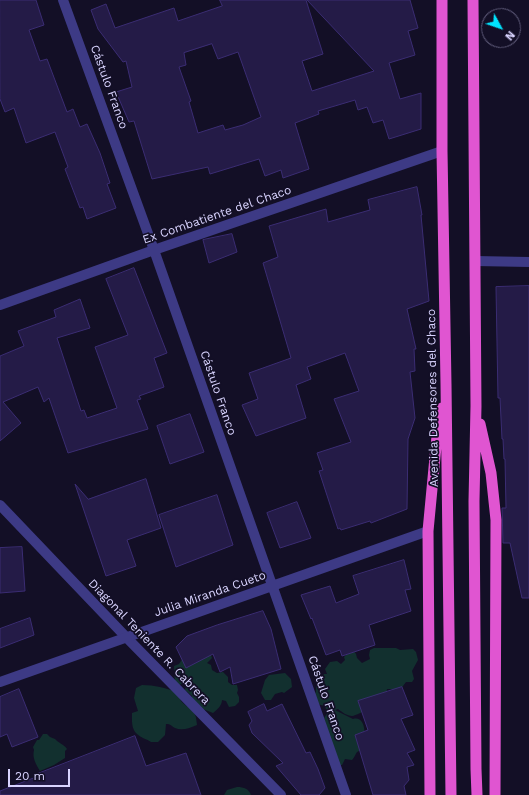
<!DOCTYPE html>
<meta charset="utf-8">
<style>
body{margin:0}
#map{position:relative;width:529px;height:795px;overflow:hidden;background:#130f26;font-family:"Work Sans",sans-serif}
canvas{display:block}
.north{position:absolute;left:481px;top:8px;width:40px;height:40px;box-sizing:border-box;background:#130f26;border:1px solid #625e7d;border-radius:50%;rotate:130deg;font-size:11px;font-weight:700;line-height:16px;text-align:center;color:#d9d4ff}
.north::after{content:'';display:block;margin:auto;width:14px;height:18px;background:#00e5ff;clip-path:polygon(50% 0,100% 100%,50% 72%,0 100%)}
.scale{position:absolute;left:8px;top:769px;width:62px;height:18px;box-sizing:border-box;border:2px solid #d9d4ff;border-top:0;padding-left:5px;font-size:12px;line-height:14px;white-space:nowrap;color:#d9d4ff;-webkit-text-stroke:3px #130f26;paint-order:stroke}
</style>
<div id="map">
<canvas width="529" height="795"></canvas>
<div class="north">N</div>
<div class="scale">20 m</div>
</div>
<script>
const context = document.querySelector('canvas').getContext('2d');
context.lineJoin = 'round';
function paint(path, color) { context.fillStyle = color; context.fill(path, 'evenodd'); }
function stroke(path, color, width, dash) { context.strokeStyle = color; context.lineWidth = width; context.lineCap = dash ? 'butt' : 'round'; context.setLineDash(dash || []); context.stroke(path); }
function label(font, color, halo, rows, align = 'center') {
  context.font = font + ' "Work Sans",sans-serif'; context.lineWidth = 3.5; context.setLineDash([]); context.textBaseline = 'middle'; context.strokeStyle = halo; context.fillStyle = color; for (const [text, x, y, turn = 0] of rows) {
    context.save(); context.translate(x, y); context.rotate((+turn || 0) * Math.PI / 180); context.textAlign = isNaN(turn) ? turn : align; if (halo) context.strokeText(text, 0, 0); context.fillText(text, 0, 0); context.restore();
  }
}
paint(new Path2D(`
 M208,647L212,658L207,663L211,665L212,670L217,673L223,672L228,677V682L232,685H237L238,690L237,693L239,697V702L235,706L229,707L226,701L222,700C222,705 218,709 213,713L203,709L192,700V696L185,690L186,685L183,683L178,686L175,685L174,666L179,664L187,652Z
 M374,648H396L400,650L413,649L416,652L418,660L412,671L414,679L412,682H406L400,690L396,691L391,689H387C387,692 386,694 385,695C380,702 360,715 352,716C347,716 342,712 338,709L335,710L353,719C367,715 366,740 362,748C361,749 358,752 357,752C355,755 354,758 352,760L345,759L342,765H338L324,718L329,711L333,710L326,709L325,706L317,704L313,696L316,692V684L324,674H327L325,669L330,662L337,661L341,664L345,660L344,657L350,651L353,650L356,654L357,658L362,663L370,659L369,655L370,650Z
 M285,673L291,679L292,687L284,693L282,692L275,694L271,700H265L261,693L265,680L269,675Z
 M142,685C155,685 165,688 177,692C179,696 180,701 184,704C194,712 196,712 197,725C190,728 182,731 175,728C171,726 171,724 166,724L165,735L158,742H151C147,739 141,738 137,734C131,729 132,720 132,713L138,711L134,698L136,688Z
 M43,734H47L50,737L55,739C58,743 64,744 67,749L65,751V758L54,765L40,771C36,764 32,758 34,750L33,747L37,740H39Z
 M237,787C244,787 249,789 251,795H224L227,790Z`), '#12302f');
const building = new Path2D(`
 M0,0H36L44,25L29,30L40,61L47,59L67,112L73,109L80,127L87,124L100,153L110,183L107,184L116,208L87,219L83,207L80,208L65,169L68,167L55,132L26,143L14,108L5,112L0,99Z
 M220,0H306L323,54L302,61L312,91L374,71L307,0H410L418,28L408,31L415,55L389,63L400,99L421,93V129L389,139L383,120L373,123L367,107L358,110L355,100L318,111L319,114L295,123L309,169L283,178L281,170L265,176L259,159L210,174L208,167L152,179L134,121L129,122L116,92L132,87L126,61L123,62L98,29L91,10L106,4L115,28L174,8L178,21L222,6ZM212,44L218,59L238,52L261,117L243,125L225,130L223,125L198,133L189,102L191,101L179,67L186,65L184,53Z
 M417,187L422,215H421L429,301L407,309L416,349H414L415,371L410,372L415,418L408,439L407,509L371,523L370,521L341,530L340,528L338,529L319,471L323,470L317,453L351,442L334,399L359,391L345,353L307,367L311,379L296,385L306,418L256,436L242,405L258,399L249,373L291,358L263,263L278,257L269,226L326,209L328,222L370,210L368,200Z
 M232,234L237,252L209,263L203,240Z
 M134,268L167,353L154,358L164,387L139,396L141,399L137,400L148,429L68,453L49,398L44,402L38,387L3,402L21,423L0,441V356L24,346L18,331L56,317L54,310L80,299L90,328L57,338L81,411L84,410L87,418L117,408L95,347L128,335L106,279Z
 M529,286V598H522L510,543H503L502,508H506L505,459H504L503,439H502L500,398H498L496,287Z
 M190,414L204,452L170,464L157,426Z
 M146,479L161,528L127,540L136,566L106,576L75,484L88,499Z
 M217,495L233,545L176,567L159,515Z
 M297,502L311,538L280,548L267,513Z
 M22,547L25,591L0,593V548Z
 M404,560L411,589L405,590L411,611L369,625L375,645L342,656L340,650L326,655L312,618L311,619L301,595L330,586L336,603L359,594L353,576Z
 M263,611L271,629L281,669L233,684L230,667L220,672L213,654L186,668L176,647L187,636L217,625Z
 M30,618L34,635L0,648V629Z
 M402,687L413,715L401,719L415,750L407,753L414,765L407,767L409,780L404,786L406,795H373L355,735L368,730L358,701Z
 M19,689L38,737L12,747L7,734L0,737V697Z
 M264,704L267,711L282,704L306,753L310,752L318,769L325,788L319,795H301L276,766L283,763L252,733L249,725L252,721L248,712Z
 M135,736L146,766L186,753L201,795H0V791L36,777L35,775Z`);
paint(building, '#241b47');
stroke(building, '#3b2d73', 1);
stroke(new Path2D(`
 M0,505L126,637L281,795`), '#3d3a85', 10);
stroke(new Path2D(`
 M63,0L154,250L346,795
 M475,261L529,262
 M0,305L154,250L442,151
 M0,682L428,531`), '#3d3a85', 10);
stroke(new Path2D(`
 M442,0V151L446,384L451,795
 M473,0L476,406L474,501L476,769L477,795
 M480,424L491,473L496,520L495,795
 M430,795L428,531L437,436L442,408`), '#e055d1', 11);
label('12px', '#d9d4ff', '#130f26', [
 ["Cástulo Franco",109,87,70],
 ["Ex Combatiente del Chaco",217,215,-19],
 ["Cástulo Franco",218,393,71],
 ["Avenida Defensores del Chaco",433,398,-91],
 ["Julia Miranda Cueto",210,594,-19],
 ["Diagonal Teniente R. Cabrera",149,642,46],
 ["Cástulo Franco",326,698,71]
]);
</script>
